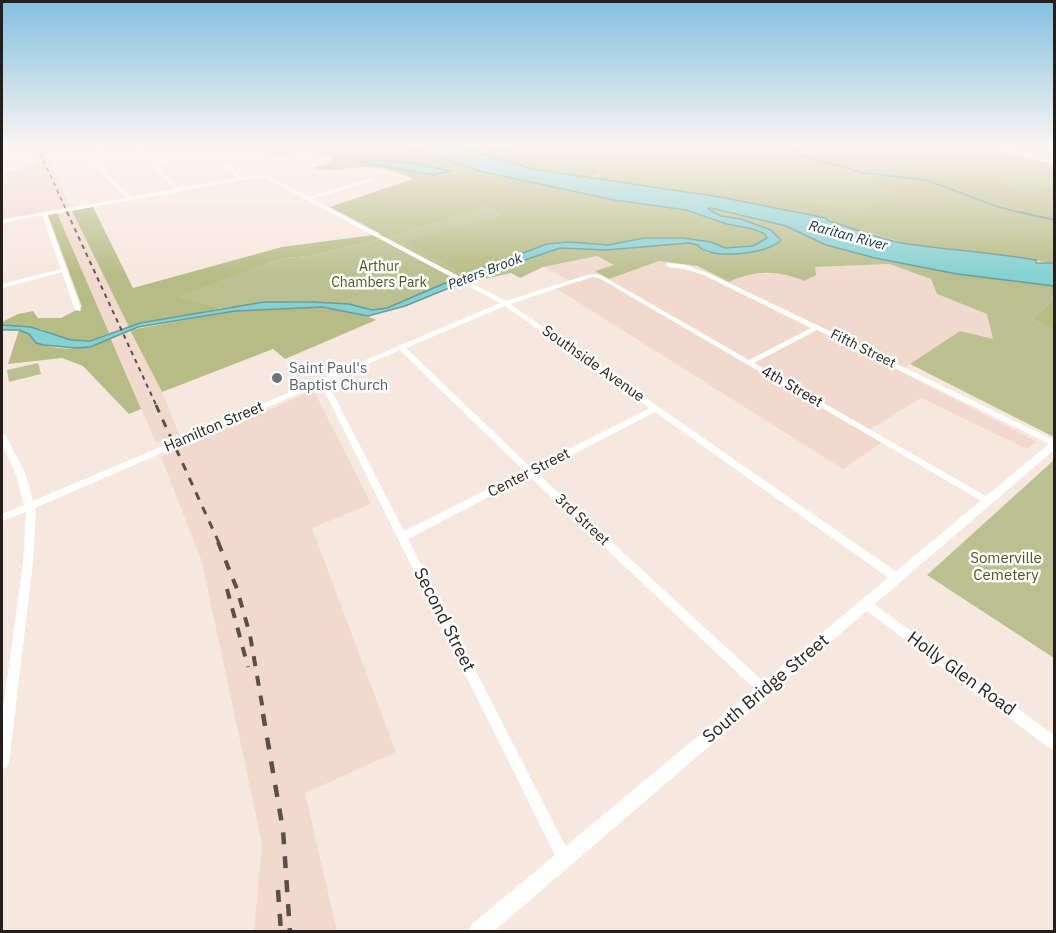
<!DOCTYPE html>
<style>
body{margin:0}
#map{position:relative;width:1056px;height:933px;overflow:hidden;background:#f7e8df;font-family:"IBM Plex Sans",sans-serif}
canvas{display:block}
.frame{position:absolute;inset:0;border:3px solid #241f1b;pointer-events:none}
</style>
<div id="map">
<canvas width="1056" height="933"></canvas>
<div class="frame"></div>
</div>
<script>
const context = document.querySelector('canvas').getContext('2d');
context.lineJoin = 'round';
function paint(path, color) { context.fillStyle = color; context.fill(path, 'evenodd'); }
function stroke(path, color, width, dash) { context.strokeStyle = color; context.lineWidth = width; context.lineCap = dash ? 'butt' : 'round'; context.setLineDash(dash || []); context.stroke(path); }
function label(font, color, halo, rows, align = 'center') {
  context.font = font + ' "IBM Plex Sans",sans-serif'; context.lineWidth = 5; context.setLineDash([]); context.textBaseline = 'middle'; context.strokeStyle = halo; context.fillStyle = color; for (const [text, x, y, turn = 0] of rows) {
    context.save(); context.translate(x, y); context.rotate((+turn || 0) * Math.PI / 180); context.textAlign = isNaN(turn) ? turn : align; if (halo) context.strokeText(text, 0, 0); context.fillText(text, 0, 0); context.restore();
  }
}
paint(new Path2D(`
 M29,146H41L71,206L2,219V172L37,165Z
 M1002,146H1054V160L1001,147Z
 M72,211L162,392L179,434L156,443L57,213Z
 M597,256L629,271L659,261L698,266L729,282L746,274L786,273L804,281L815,267L889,264L931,279L937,294L987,314L993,340L960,331L900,371L1037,442L1027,449L921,398L869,430L886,440L843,469L554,287L570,281L543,267Z
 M309,392L315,393L371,504L312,528L396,752L305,793L337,931H254L262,844L202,562L161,457Z`), '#f1dacd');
paint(new Path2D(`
 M258,146L306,147L303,150L315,153L324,151L313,146L410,147L347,161L323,170L313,168L331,163V157C316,148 295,151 279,157L257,148Z
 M474,146H979L1054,164V263L909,244L828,221L858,209L719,191H700L701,194L586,179L600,175L529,152L509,156Z
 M487,207L501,214L404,242L464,275L387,308L372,310L332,303L295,301L222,308L177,297L284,258L310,256L390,237Z
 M711,208L786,226L826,245L1015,282L1049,285L1052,300L1032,319L1054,330V433L1052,436L910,364L960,331L993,339L987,314L937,294L931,279L889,264L815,267L816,275L804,281C778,270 755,270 729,282L698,266L659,261L609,279L595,271L614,265L597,256L543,267L520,278L511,273L476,281L472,279L560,248L606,250L689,243L698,245L707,253H744L741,219L721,216L706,209Z
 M38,363L41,374L9,382L7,370Z
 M1054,460V658L927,575Z`), '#bac08f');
paint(new Path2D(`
 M455,146H474L509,156L528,152L600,171V174L586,179L568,176L565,173L532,169Z
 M410,147L479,171L522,181L614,200L686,210L727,224L753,229L765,234L767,238L753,246L725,248L683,238H644L608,245L568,242L547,244L464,275L403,242L501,214L487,207L390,237L310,256L284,258L178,297L222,308L129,327L72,211L93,207L133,288L282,247L381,234L330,207L413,179C398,172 383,167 366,167C351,167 340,171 323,170L347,161Z
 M960,175L1005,185L1024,192L1054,187V263L909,244L828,221L826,218L701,194L699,191H719L860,209L902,195L874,183L875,180C912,184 924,187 960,175Z
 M57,213L109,333L90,341L77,342L51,335L42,329L2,325V322L18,314L33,311L38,318H61L82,307L48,215Z
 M1049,285L1054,286V330L1032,319L1052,300Z
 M299,307C322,307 356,310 376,320L285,359L273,349L162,392L130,330L235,311Z
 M19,330L30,334C37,351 77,350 93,346C99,344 104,339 110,337L141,409L129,414L83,366L62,358L8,364Z`), '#b6bc85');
const water = new Path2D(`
 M407,146H455L532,169L720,197L826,218L828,221C854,228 882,240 908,244C951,250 993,253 1036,260V263H1054V286L957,274L875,258L826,245L786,226L711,208L708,209L721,216L741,219L771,230L781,240C770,254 707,261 698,245L689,243L606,250L560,248L481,275L405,306L368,316L322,307L235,311L138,327L90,347L76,348L44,345L36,343L29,334L19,330H2V325L31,327L71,340L90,341L140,323L264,302H313L349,304L372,310L387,308L464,275L547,244L568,242L608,245L644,238H683L711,242L725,248L753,246L767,238L765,234L753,229L727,224L686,210L614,200L479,171Z
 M372,160L413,163L450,171L434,175L360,162Z`);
paint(water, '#86d1d2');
stroke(water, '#699c9b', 1.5);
stroke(new Path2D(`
 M809,146L798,149L800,155L864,173L926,180L998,207L1027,214
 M480,155L525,146`), '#699c9b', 1.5);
stroke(new Path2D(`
 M1020,212L1054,220`), '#699c9b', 2);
paint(new Path2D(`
 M102,146H106L100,149L92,158L131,197L174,189L135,146H139L153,161L255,146H262L155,164L178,188L237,178L229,170L218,165L220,163L233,168L241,177L256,175L269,176L309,197L373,178V180L312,199L506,301L590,274L601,275L749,360L811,328L704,275L685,269L668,267L665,265L668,263L686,265L708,273L817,325L820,326L821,327L1054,440V446L817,330L754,363L991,499L993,501L991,503H985L599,278L592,277L510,304L901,575L902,578L901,581L897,582L893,581L655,412L537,473L768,686L770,690L768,694L764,696L760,694L529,476L408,539L570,855L573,860L570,865L565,868L560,865L321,384L35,508L36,513L33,563L9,762L7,767L2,769V716L23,563L26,513V512L2,521V514L24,505L16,475L2,444V433L6,436L26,475L33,501L500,303L266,178L256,177L180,191L178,192H176L47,215L81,310L80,311L75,310L62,272L2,288V284L61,269L42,215L2,223V220L126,198L88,158L98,147ZM505,306L650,408L531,468L406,348ZM400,350L524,471L404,531L327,382Z
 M21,166L23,168L2,172V170Z
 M867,600L871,602L1054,735V749L1049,748L863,608L861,605L863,602Z`), '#fff');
paint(new Path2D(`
 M982,146H988L1054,162V164Z
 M1054,442V450L493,932H469L471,925L1050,443Z`), '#fff');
stroke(new Path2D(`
 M37,146L68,214`), '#58504b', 1.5, [4, 4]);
stroke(new Path2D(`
 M67,212L157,407`), '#58504b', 2, [4.5, 4.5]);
stroke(new Path2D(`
 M156,405L219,543`), '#58504b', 3, [8, 8]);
stroke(new Path2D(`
 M218,542L237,589L250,635L264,716
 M227,589L248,667`), '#58504b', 4, [10, 10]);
stroke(new Path2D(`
 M263,714L283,830L290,932
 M278,890L281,932`), '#58504b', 4.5, [12, 12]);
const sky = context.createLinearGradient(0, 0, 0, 276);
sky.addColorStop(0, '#81c0df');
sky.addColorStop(0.53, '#fbf5f1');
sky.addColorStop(1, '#fbf5f100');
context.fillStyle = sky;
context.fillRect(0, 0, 1056, 276);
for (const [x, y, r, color] of [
 [277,378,6,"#6b7280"]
]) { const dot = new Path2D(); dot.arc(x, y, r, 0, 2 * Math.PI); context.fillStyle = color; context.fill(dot); stroke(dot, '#fff', 2); }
label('italic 14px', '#0c3233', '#fff', [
 ["Raritan River",848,236,15],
 ["Peters Brook",485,272,-21]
]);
label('14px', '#515617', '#fff', [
 ["Arthur",379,267],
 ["Chambers Park",379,283]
]);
label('14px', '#241f1b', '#fff', [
 ["Fifth Street",863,349,26]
]);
label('15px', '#241f1b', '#fff', [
 ["Southside Avenue",593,364,35],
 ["4th Street",792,387,30],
 ["Hamilton Street",214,427,-23],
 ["Center Street",529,473,-27],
 ["3rd Street",582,520,43]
]);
label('15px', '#5b616d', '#fff', [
 ["Saint Paul's",289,369],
 ["Baptist Church",289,386]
], 'left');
label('15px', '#515617', '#fff', [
 ["Somerville",1006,559],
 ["Cemetery",1006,576]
]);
label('18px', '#241f1b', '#fff', [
 ["Second Street",444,620,63],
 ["Holly Glen Road",961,674,36],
 ["South Bridge Street",766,689,-40]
]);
</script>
